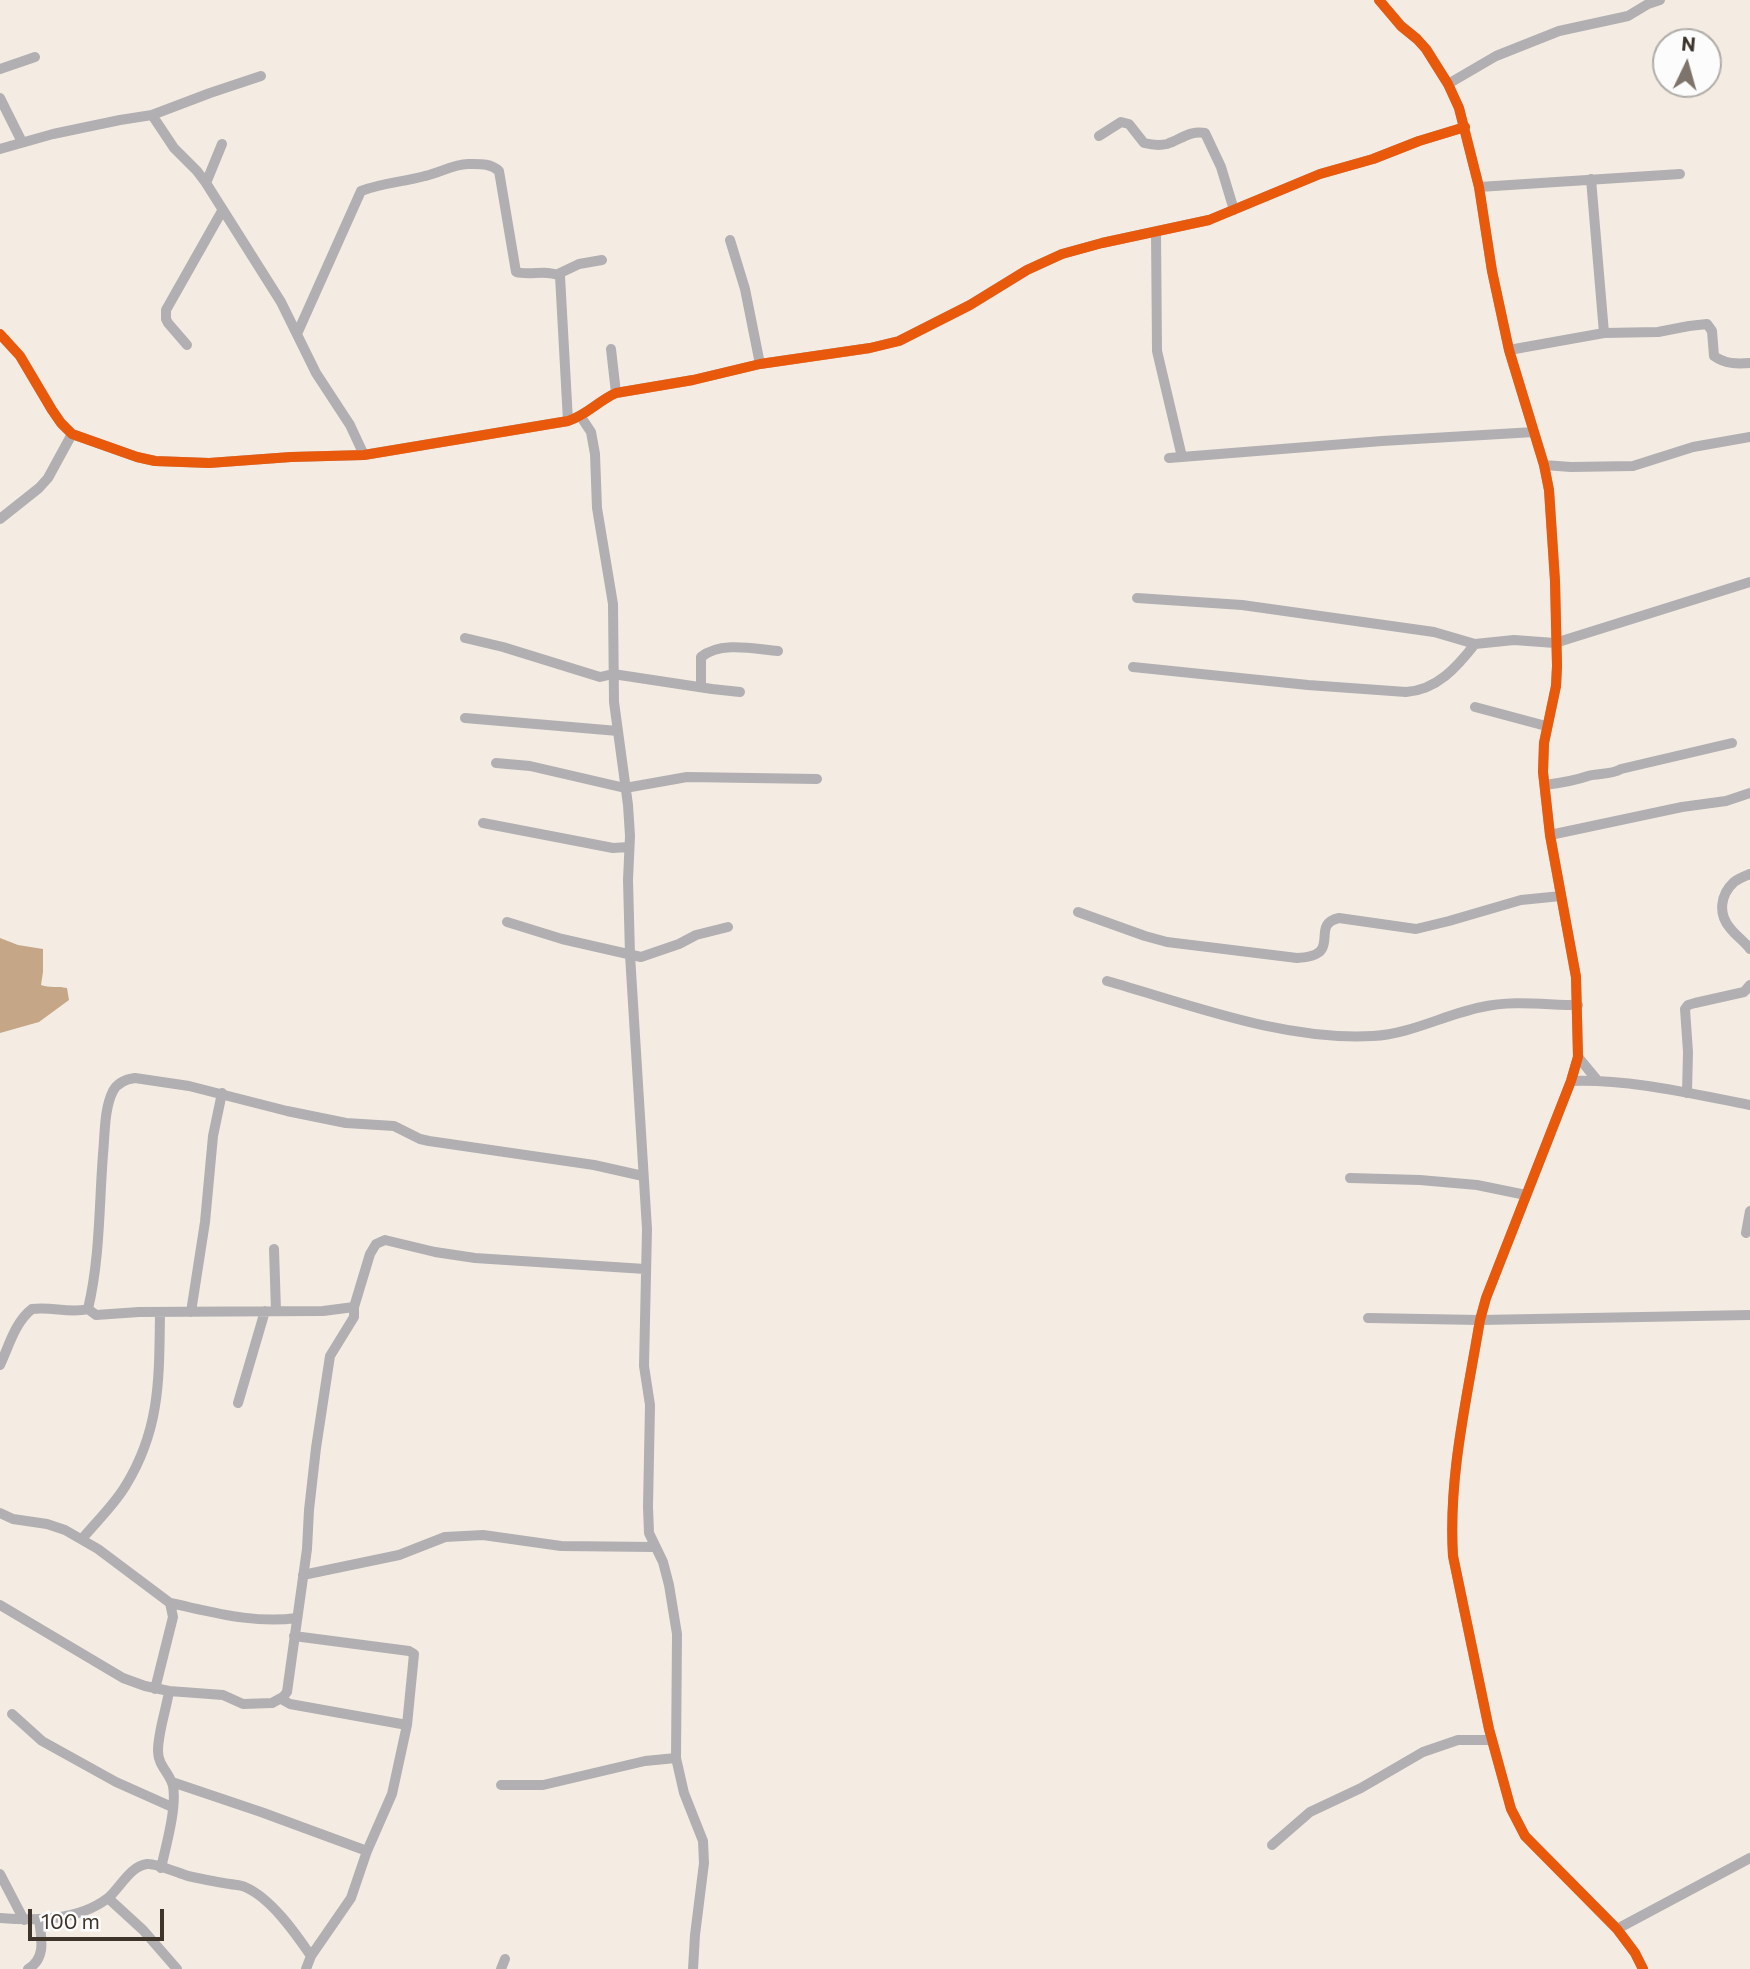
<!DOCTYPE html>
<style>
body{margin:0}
#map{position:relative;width:1750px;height:1969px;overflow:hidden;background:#f4ece3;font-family:Commissioner,sans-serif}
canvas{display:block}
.north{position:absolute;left:1652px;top:28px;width:70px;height:70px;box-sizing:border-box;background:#fcfcfc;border:2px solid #b0aca8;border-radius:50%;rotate:5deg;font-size:19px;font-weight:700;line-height:28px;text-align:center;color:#3e342a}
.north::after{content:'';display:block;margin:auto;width:24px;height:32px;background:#7e746b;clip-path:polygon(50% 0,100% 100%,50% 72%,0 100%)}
.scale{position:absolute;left:28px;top:1909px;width:136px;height:32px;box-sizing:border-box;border:4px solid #3e342a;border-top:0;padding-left:9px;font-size:21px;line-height:24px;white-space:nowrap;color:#3e342a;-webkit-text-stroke:5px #fcfcfc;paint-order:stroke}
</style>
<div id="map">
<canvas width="1750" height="1969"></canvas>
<div class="north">N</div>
<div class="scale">100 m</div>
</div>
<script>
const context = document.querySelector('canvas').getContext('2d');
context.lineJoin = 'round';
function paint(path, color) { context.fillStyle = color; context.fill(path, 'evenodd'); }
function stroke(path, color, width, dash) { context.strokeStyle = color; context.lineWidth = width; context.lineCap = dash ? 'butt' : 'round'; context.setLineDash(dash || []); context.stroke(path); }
paint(new Path2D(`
 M0,938L18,945L43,949V972L41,985C50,988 58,986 67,988L69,1000L39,1022L0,1033Z`), '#c5a788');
stroke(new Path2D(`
 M1379,0L1401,26L1417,39L1426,49L1448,84L1459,108L1479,187L1492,271L1509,350L1544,465L1549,490L1555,581L1557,666L1556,686L1544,743L1543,772L1550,835L1576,977L1578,1057L1571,1081L1486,1298L1480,1320C1467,1398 1448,1477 1453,1556L1489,1729L1511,1809L1525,1836L1617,1929L1635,1953L1643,1969
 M0,69L35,57
 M1448,84L1496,56L1559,31L1628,16L1648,4L1660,0
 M0,98L22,142
 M152,115L174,148L197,171L206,183L281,302L316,373L350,425L364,455
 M1099,136L1121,122L1129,124L1144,143C1152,145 1159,146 1167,144C1180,140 1190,130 1205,133L1221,167L1234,210
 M0,149L53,134L120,120L152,115L210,93L261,76
 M1591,179L1604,333
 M206,183L222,144
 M1479,187L1680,174
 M1156,232L1157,351L1182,457
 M730,240L745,289L760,364
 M558,274L579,264L602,260
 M0,334L20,356L52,410L61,423L72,434L137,457L155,461L209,463L291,457L364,455L568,421C587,415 598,401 616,393L693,380L760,364L870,348L899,341L970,305L1027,270L1062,254L1102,243L1209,220L1320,174L1373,159L1419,141L1465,127
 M297,334L361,191C382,183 403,182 425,176C439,173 454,164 468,164C480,164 490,163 499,171L516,272C530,276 547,269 560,276L568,421
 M187,345L168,323L166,319V310L222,211
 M611,349L616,393
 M1509,350L1604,333L1658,332L1689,326L1707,324L1712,331L1714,356C1725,364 1737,364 1750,363
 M581,417L591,432L595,454L597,508L613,604L614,702L628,805L630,836L628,880L630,955L647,1229L644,1366L650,1405L648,1507L649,1533L663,1562L669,1585L677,1634L676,1758L684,1793L703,1841L704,1863L695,1935L693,1969
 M1169,458L1382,441L1534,432
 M1544,465L1571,467L1633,466L1693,447L1750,437
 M0,519L39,488L48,478L72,434
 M1137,598L1242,605L1434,632L1475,644
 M465,638L503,647L600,677L613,674L712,689L740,692
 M1133,667L1308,685L1406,692C1437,690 1457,667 1475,644L1514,640L1555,643L1750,582
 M701,687V657C721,641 754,649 778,651
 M1475,707L1546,726
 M465,718L618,731
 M496,763L530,766L625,788L687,777L817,779
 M1545,785C1560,783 1574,781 1588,776C1599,773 1611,775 1621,769L1732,743
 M483,823L613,848L629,847
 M1550,835L1682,807L1726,801L1750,793
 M1750,874C1745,876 1738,879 1734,882C1720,895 1718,914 1730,928C1736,936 1745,942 1750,949
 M1078,912L1145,936L1167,942L1297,958C1345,956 1308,925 1339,918L1416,929L1449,921L1521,900L1561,896
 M507,922L562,939L641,957L679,944L696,935L728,927
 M1107,981C1192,1005 1284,1041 1373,1036C1411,1034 1446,1014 1482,1007C1513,1000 1546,1005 1578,1005
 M1578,1057L1597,1080
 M1571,1081C1631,1079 1692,1094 1750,1105
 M1687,1093L1688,1052L1685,1009L1688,1005L1695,1003L1744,992L1750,985
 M1350,1178L1420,1180L1477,1185L1526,1195
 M1746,1233L1750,1211
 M274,1249L276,1311
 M88,1309C100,1259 99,1206 103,1154C105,1134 104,1109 113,1091C118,1082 127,1079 135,1078L189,1086L287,1111L346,1123L394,1126L420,1139L429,1141L594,1165L643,1176
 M191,1312L205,1222L213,1136L222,1093
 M1368,1318L1480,1320L1750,1315
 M0,1365C9,1346 15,1322 32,1309C51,1306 70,1314 88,1309L96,1315L139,1312L323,1311L354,1307
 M238,1403L265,1311
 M0,1513L13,1519L47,1524L65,1530L98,1549L170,1603L173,1617L155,1689
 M82,1539C96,1522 115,1504 126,1485C161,1428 159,1376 160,1313
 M303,1575L399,1555L445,1537L483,1535L561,1546L654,1547
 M170,1603C213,1612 253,1624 297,1618
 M0,1605L123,1678L145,1686L169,1691L223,1695L243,1704L272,1703L283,1697L287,1692L307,1549L309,1510L316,1448L330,1356L354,1317V1307L370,1254L376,1244L385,1240L435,1252L475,1258L645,1269
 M294,1636L409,1651L414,1654L407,1725L392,1794L367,1851L351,1898L311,1956L306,1969
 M283,1697V1700L290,1704L407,1725
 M12,1714L42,1741L116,1782L172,1807
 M172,1782L261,1812L367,1851
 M501,1785H543L645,1761L676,1758
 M1272,1845L1310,1812L1361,1788L1423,1752L1458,1740H1492
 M161,1868C166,1846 177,1807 173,1786C170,1773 158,1766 158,1751C158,1732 166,1711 169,1691
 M0,1874L24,1920
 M108,1898L143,1930L177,1969
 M0,1918C35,1921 78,1921 108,1898C120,1888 130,1866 147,1864C156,1863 178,1873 188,1876C202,1879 216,1882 230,1884C235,1885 241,1885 245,1887C271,1898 296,1934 311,1956
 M1617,1929L1750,1858
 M28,1969C47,1958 41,1937 39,1919
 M501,1969L505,1959`), '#b2afb2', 10);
stroke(new Path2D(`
 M1379,0L1401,26L1417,39L1426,49L1448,84L1459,108L1479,187L1492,271L1509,350L1544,465L1549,490L1555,581L1557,666L1556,686L1544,743L1543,772L1550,835L1576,977L1578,1057L1571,1081L1486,1298L1480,1320C1467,1398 1448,1477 1453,1556L1489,1729L1511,1809L1525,1836L1617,1929L1635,1953L1643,1969
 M0,334L20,356L52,410L61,423L72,434L137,457L155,461L209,463L291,457L364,455L568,421C587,415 598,401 616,393L693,380L760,364L870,348L899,341L970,305L1027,270L1062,254L1102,243L1209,220L1320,174L1373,159L1419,141L1465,127`), '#e8590c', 10);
</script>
